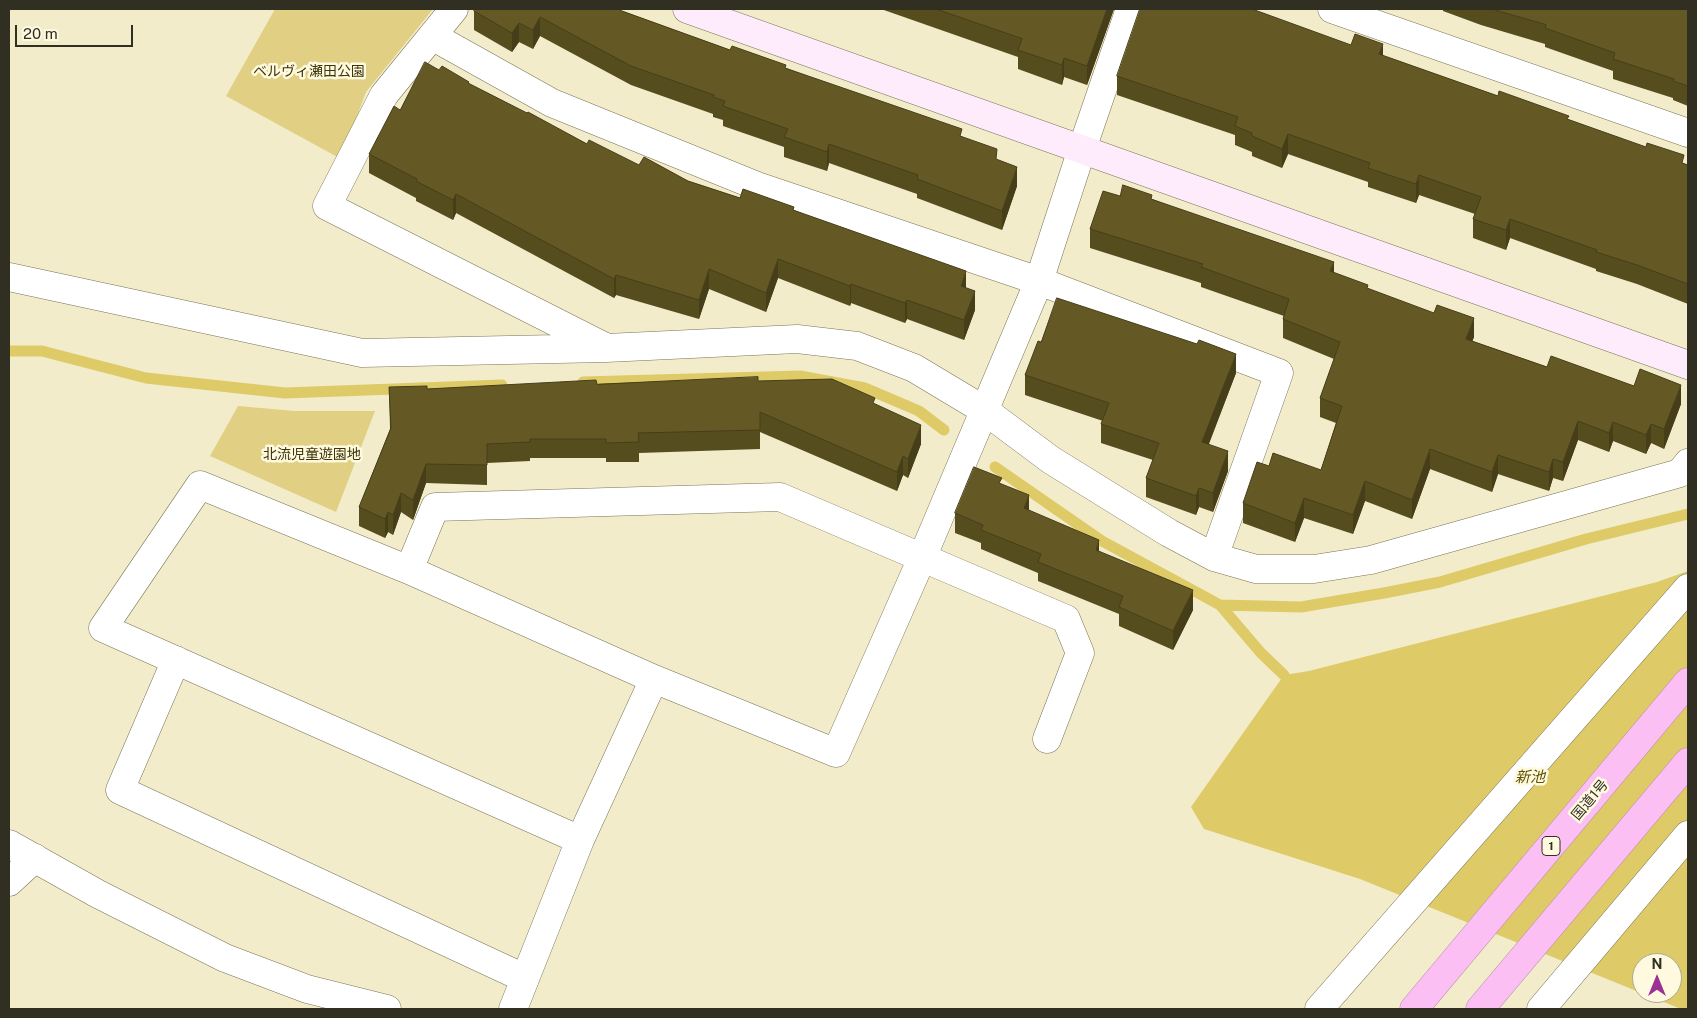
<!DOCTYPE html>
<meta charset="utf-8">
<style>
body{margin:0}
#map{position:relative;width:1697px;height:1018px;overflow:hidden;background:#f2eccb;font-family:"Public Sans",sans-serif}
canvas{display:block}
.frame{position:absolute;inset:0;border:10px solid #312e22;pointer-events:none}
.north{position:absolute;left:1632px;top:953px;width:50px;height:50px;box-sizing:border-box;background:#fef9df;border:1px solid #aca893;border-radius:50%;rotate:0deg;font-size:14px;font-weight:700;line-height:20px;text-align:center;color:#312e22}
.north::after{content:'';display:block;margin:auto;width:18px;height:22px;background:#9b3194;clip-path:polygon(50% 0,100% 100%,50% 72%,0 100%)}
.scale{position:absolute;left:15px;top:25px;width:118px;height:22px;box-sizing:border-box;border:2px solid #312e22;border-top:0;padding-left:6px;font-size:15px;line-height:18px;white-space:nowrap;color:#312e22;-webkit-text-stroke:4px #fef9df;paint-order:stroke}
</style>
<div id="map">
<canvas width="1697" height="1018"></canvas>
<div class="frame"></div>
<div class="north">N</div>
<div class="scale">20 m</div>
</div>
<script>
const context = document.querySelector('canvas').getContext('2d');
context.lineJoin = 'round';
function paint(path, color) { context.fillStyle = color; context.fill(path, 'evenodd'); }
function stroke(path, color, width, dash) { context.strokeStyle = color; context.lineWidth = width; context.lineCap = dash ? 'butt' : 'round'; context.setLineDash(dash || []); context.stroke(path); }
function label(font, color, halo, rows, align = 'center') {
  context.font = font + ' "Public Sans","Noto Sans JP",sans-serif'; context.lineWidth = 5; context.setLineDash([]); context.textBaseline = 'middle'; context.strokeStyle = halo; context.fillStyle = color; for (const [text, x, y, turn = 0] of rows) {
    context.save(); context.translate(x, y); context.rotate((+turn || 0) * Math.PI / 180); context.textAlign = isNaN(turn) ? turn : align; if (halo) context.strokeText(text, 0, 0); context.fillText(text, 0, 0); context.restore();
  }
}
paint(new Path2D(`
 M275,9H433L366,92L341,159L226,96Z
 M238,406L295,411H375L336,512L210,456Z`), '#e1d083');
paint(new Path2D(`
 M1688,571V1009H1681L1360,879L1204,829L1191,807L1284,675L1309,671L1657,582ZM1642,963H1672V993H1642Z`), '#deca67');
stroke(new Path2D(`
 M9,351H42L146,378L285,393L502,385
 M583,382L800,376L865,388L919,411L944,430
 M995,467L1102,541L1220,605L1261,653L1284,675
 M1220,605L1301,607L1384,593L1440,582L1586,539L1688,514`), '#deca67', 11);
const street = new Path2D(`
 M454,9L384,95L327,206L603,346
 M1332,9L1688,133
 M432,36L552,103L757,186L1039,281L1279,373L1214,557
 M9,277L362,353L606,348L797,339L857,346L914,368L984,410L1051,460L1169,533L1214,557L1256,569H1314L1371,560L1680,473L1688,463
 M409,570L435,507L780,497L1066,619L1080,653L1047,739
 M176,660L120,790L524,978
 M580,840L103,628L200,485L409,570L654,679L836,753L922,558L1039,281L1082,149L1130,9
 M9,844L98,894L225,958L307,989L387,1009
 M9,882L35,858
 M513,1009L580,840L654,679
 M1319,1009L1688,588
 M1541,1009L1688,835`);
const secondary = new Path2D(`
 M687,9L1688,365`);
const highway = new Path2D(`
 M1414,1009L1688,682
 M1480,1009L1688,762`);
stroke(street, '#7a7457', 29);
stroke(secondary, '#7a7457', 29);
stroke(highway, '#b58caa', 29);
stroke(street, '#fff', 28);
stroke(secondary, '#feecfc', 28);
stroke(highway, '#fcbff4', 28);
paint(new Path2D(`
 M881,9H1114L1087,85L1064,77L1062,85L1018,69V57Z
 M1443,9H1688V106L1673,100V98L1613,79V71L1545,47V44L1481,25L1443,11Z
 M474,11H622L730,50L786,68L962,137L997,160L1017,186L1002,230L917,198V194L829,163L827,171L784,157V147L723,126V120L713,117V114L631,85L540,36L533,49L519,42L512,52L474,30Z
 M1351,45L1383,56L1498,96L1569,120L1688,165V304L1637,284L1596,271V269L1510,238L1506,250L1473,238V219L1475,214L1419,195L1416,203L1368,187V182L1288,154L1282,168L1252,156V152L1235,145V135L1117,95V76Z
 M439,70L469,84L587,144L639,165L688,181L740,198L794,210L966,288L975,310L964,340L907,319L905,323L851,303L850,306L778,278L766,312L709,289L699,319L616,295L614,298L456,213L453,220L416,201V198L369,173V154L400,110Z
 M1120,196L1152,199L1334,273L1474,337L1472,341L1547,367L1681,404L1664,449L1651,443L1646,454L1613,441L1609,452L1578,440L1563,481L1553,478L1549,491L1498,474L1492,492L1430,469L1412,519L1365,501L1353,534L1304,518L1295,542L1243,523V503L1269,466L1321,470L1336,423L1320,417V398L1334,359L1283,338V319L1284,316L1201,287V283L1090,248V229Z
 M1041,342L1236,373L1209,444L1228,471L1213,512L1199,507L1196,515L1146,497V478L1153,460L1101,443V424L1103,421L1025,395V375Z
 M758,381L875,404L921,444L908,478L903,475L897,491L760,432V449L639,453V462H606V458H530V461L487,463V485L426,483L413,520L401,512L393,535L388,532L385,538L359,526V507L390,429L389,387L427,389L597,384Z
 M1002,484L1029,510L1099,551L1193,610L1173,650L1119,626V614L1038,581V573L981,549V543L955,533V513Z`), '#564d1f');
paint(new Path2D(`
 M1107,9H1114L1087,85V66Z
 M540,17V36L533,49V30Z
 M519,23V42L512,52V33Z
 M1383,44V63L1379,54Z
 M1064,58V77L1062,85V65Z
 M1288,134V154L1282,168V149Z
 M829,144V163L827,171V152Z
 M1017,167V186L1002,230V211Z
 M1419,175V195L1416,203V184Z
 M456,194V213L453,220V200Z
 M1510,219V238L1506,250V230Z
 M778,259V278L766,312V293Z
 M1334,262V281L1330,271Z
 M709,269V289L699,319V300Z
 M966,271V290L961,286Z
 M616,275V295L614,298V279Z
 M851,284V303L850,306V286Z
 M975,291V310L964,340V320Z
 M907,300V319L905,323V303Z
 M1474,318V337L1466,358V339Z
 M1236,354V373L1202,461V442Z
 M1681,385V404L1664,449V429Z
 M1578,421V440L1563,481V462Z
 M1613,422V441L1609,452V433Z
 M1651,424V443L1646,454V435Z
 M921,425V444L908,478V459Z
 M1430,449V469L1412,519V500Z
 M1228,451V471L1213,512V493Z
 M1498,455V474L1492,492V472Z
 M903,456V475L897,491V472Z
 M1553,459V478L1549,491V472Z
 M426,464V483L413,520V500Z
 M1365,481V501L1353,534V515Z
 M1199,488V507L1196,515V496Z
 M401,493V512L393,535V515Z
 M1029,495V515L1024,508Z
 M1304,498V518L1295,542V523Z
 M388,512V532L385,538V519Z
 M1099,540V559L1096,550Z
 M1193,590V610L1173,650V631Z`), '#463e19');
const building = new Path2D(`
 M475,9H618L622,11L730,50L732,46L786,65L785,68L962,129L960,136L997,149L996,159L1017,167L1002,211L917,179L918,175L829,144L827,152L784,137L788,129L723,106L725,101L713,97L714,95L631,66L540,17L533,30L519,23L512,33L474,11Z
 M936,9H1107L1087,66L1064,58L1062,65L1018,50L1022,39Z
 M1140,9H1252L1351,45L1355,34L1383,44L1379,54L1498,96L1499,91L1569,116L1567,119L1646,147L1647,143L1684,155L1682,163L1688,165V284L1637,265L1596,252L1597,250L1510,219L1506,230L1473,219L1481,197L1419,175L1416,184L1368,168L1370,163L1288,134L1282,149L1252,136V133L1235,126L1238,117L1117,76Z
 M1492,9H1688V86L1673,81L1674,79L1613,59L1615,53L1545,28L1546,25Z
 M425,62L439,70L442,66L469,82L468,83L527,113L528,112L587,144L589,140L639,165L644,157L688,181L740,198L743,189L794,207L793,210L966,271L961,286L975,291L964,320L907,300L905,303L851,284L850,286L778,259L766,293L709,269L699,300L616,275L614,279L456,194L453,200L416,181L417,179L369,154L394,106L400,110Z
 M1123,185L1152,195L1151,199L1334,262L1330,271L1368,285L1367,288L1434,313L1437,305L1474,318L1466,339L1547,367L1551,356L1634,386L1640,369L1681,385L1664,429L1651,424L1646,435L1613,422L1609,433L1578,421L1563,462L1553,459L1549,472L1498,455L1492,472L1430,449L1412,500L1365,481L1353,515L1304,498L1295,523L1243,503L1257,462L1269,466L1273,453L1321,470L1342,406L1320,398L1340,342L1283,319L1289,299L1201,267L1203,264L1090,229L1103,191L1120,196Z
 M1057,298L1197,344L1199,340L1236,354L1202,442L1228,451L1213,493L1199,488L1196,496L1146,478L1159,443L1101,424L1109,403L1025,375L1038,341L1041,342Z
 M758,377V381L832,379L875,398L873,403L921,425L908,459L903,456L897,472L760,412V430L638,433L639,442L606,443V439H530V442L487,444V465L426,464L413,500L401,493L393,515L388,512L385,519L359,507L391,428L389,387L427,386V389L596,380L597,384Z
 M974,467L1002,478L999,483L1029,495L1024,508L1099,540L1096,550L1193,590L1173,631L1119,607L1123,596L1038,562L1041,554L981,530L983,525L955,513Z`);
paint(building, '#645924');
stroke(building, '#463e19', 1);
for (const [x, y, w] of [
 [1551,846,18]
]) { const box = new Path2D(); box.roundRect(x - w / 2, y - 9.5, w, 19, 4); context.fillStyle = '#fef9df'; context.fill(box); stroke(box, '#312e22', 1); }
label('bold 12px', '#312e22', null, [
 ["1",1551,846]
]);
label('14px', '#3d3509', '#fef9df', [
 ["ベルヴィ瀬田公園",309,72],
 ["北流児童遊園地",312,455]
]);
label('14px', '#312e22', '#fef9df', [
 ["国道1号",1590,800,-50]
]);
label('italic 15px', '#5f5100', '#fef9df', [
 ["新池",1530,777]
]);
</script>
